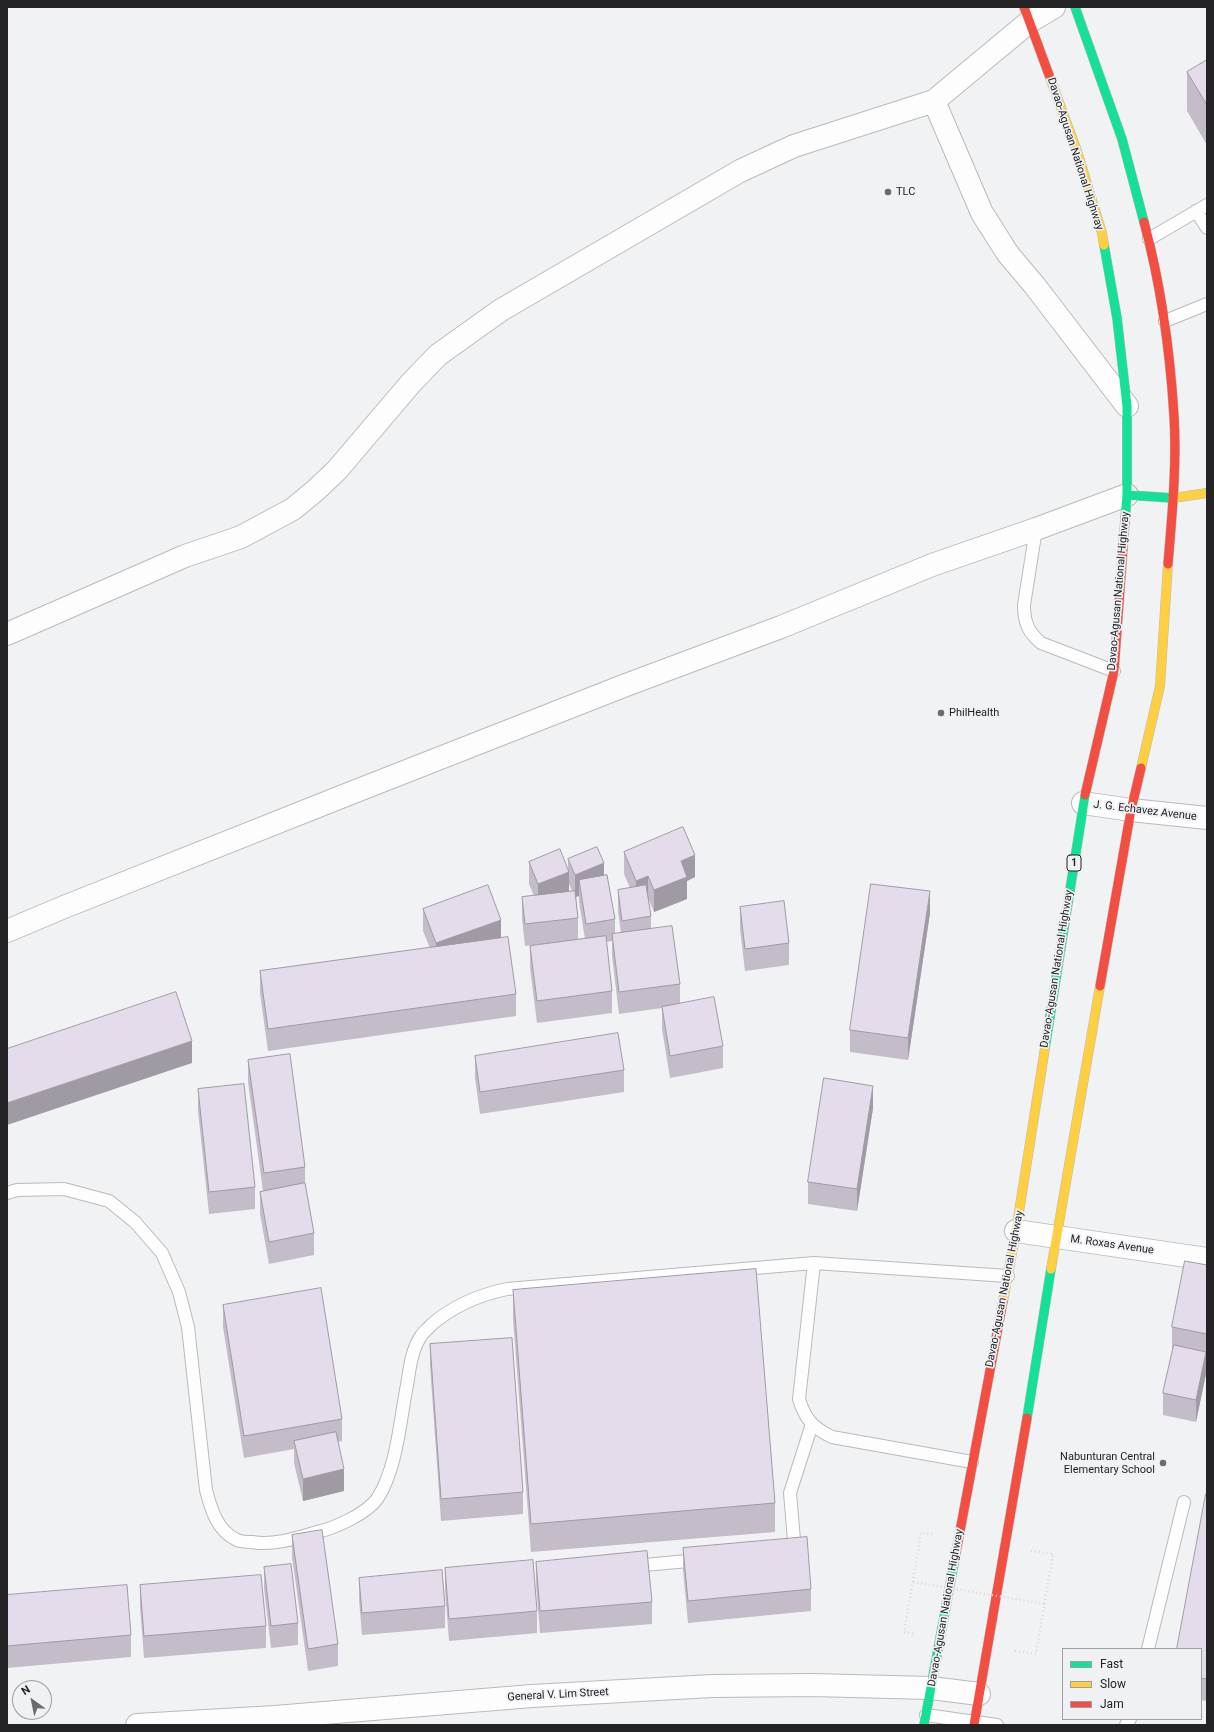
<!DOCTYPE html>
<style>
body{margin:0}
#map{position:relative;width:1214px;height:1732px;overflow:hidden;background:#f1f2f4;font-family:Roboto,sans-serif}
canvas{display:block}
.frame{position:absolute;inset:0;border:8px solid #232325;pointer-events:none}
.legend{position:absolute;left:1062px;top:1648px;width:140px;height:72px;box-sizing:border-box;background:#f0f1f5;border:1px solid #9e9fa2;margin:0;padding:5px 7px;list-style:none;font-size:12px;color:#232325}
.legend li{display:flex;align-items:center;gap:8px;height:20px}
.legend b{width:20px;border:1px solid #9e9fa2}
.north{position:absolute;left:12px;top:1680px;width:40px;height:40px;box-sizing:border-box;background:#f0f1f5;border:1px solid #9e9fa2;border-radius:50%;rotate:327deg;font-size:11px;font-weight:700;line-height:16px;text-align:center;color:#232325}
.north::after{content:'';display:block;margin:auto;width:14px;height:18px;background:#6b6b6d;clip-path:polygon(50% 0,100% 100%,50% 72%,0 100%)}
</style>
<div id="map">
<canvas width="1214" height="1732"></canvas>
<div class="frame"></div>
<ul class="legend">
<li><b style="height:5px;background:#16e098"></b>Fast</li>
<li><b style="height:5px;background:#ffcf43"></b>Slow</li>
<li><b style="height:5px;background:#f24e42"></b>Jam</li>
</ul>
<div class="north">N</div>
</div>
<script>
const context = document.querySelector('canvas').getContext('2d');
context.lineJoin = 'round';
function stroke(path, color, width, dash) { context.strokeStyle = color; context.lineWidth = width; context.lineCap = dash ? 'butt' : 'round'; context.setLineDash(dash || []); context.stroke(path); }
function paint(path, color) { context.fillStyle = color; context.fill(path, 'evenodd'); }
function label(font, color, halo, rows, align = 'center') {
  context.font = font + ' Roboto,sans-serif'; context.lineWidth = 3.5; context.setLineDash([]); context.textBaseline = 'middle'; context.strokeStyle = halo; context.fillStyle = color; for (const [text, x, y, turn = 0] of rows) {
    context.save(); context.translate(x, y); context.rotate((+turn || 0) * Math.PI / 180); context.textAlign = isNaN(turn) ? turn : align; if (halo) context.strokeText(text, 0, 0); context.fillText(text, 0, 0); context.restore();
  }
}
const lane = new Path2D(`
 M1196,211L1207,228
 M1149,239L1207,205
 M1165,321L1207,304
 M1036,529L1024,605C1024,622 1028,632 1041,643L1114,671
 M7,1193L17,1190L64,1189L109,1201L135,1222L162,1253L179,1292L188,1327L206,1490C211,1509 217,1531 237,1540C241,1542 247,1542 252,1542C273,1546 297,1538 317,1532C335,1528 366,1514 377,1499C397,1469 400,1420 407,1385C410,1368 411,1351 421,1336C423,1332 428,1329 431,1325C453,1306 478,1295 507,1289L814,1263L1008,1276
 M814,1263L799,1399C805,1419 813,1428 832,1437L972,1462
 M793,1552H795L790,1493L812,1424
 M633,1566L699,1560
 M1148,1649L1184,1502
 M926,1715L997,1725
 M1126,1725L1130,1719`);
const street = new Path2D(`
 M1054,7L1029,22L934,101L982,213L1008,254L1035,286L1127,406
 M7,634L185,556L241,537L293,509L316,490L337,470L411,383L438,355L501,310L740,171L794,146L934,101
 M1083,803L1131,810L1207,818
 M7,931L64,907L351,793L626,685L781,627L932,565L1036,529L1127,495
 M1016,1231L1207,1259
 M137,1725L275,1717L532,1696L712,1686L812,1685L931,1688L979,1694`);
const fast = new Path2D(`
 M1075,7L1122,139L1144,222
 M1104,245L1117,318L1127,406V495L1125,520
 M1127,495L1173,498
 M1045,1048L1085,795
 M1027,1418L1051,1269
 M924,1725L954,1563`);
const slow = new Path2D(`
 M1049,75L1077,151L1102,233L1104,245
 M1173,498L1207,493
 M1141,768L1160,686L1168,564
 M1051,1269L1100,986
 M1003,1301L1016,1231L1045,1048`);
const jam = new Path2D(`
 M1024,7L1049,75
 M1144,222C1161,285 1170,351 1174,416C1177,465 1172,515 1168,564
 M1085,795L1114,671L1125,520
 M1100,986L1131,810L1141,768
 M954,1563L1003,1301
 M974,1725L1027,1418`);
stroke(lane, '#b9babb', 14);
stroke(street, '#b9babb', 24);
stroke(fast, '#b9babb', 10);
stroke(slow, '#b9babb', 10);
stroke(jam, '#b9babb', 10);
stroke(new Path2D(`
 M913,1634L904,1632L921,1533L932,1534
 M1015,1651L1036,1654L1053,1554L1031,1551`), '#d8d8d9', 2.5, [1, 3]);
stroke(lane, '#fdfdfd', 12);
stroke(street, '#fdfdfd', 22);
stroke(fast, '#16e098', 9);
stroke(slow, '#ffcf43', 9);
stroke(jam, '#f24e42', 9);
stroke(new Path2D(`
 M913,1582L1045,1604`), '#d8d8d9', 2.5, [1, 3]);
paint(new Path2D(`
 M1207,60V145L1187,111V72Z
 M624,852L695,877L687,881V899L654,912L648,898L651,916V929L680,984V1003L723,1046V1068L670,1078L662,1029V1008L619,1014L612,956V941L606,942L612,991V1013L537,1023L530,968V946L544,944L525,946L522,919V897L534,896L529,884V862L568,869V859L604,876L615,919V934L621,933L618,912V890L630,888L624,874ZM569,884L572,891L569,892ZM579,896V902L585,939H578V918L576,897Z
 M740,907L789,943V965L745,971L740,929Z
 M423,909L501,938L516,994V1016L268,1051L260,993V971L430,948L423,931Z
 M930,913L908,1060L850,1052V1030Z
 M475,1056L624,1070V1092L480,1114L475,1078Z
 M248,1060L305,1167V1183L314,1233V1255L269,1264L260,1214V1192L263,1191L248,1082Z
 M198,1089L255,1187V1209L209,1214L198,1111Z
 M873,1108L857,1211L808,1204V1182Z
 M1207,1265V1356H1206V1374L1196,1422L1163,1415V1393L1173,1349H1172V1327Z
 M513,1290L775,1503V1532L531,1552L513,1319Z
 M223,1305L342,1419V1441L338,1442L344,1491L303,1501L294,1463V1449L244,1458L223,1327Z
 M430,1344L523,1492V1514L441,1521L430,1366Z
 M1207,1494V1701L1201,1700V1649Z
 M292,1535L338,1644V1666L308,1671L292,1557Z
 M683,1548L811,1589V1611L688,1623L683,1570Z
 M536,1562L652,1602V1624L540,1633L536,1584Z
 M264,1567L298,1623V1645L271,1648L264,1589Z
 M445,1568L537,1611V1633L449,1641L445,1590Z
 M359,1578L445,1606V1628L362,1635L359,1600Z
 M140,1585L266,1626V1648L144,1658L140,1607Z
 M7,1595L131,1635V1657L7,1668Z`), '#c4bdc9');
paint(new Path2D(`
 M695,855V877L687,881V899L654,912V890L681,861Z
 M604,863V885L579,880V896L575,897V875Z
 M569,872V894L538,906V884Z
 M648,876V898L636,903V881Z
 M930,891V913L908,1060V1038Z
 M501,920V942L436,965V943Z
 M192,1041V1063L7,1125V1103Z
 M873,1086V1108L857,1211V1189Z
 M1206,1352V1374L1196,1422V1400Z
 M344,1469V1491L303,1501V1479Z`), '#a09aa4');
const building = new Path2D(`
 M1207,60V105L1187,72Z
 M683,827L695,855L681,861L687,877L654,890L648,876L636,881L624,852Z
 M597,847L604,863L575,875L568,859Z
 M560,849L569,872L538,884L529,862Z
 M607,875L615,919L586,924L579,880Z
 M871,884L930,891L908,1038L850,1030Z
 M488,885L501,920L436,943L423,909Z
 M646,885L651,916L622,921L618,890Z
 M575,891L578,918L525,924L522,897Z
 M784,901L789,943L745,949L740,907Z
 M672,926L680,984L619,992L612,934Z
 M606,936L612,991L537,1001L530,946Z
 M508,937L516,994L268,1029L260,971Z
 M176,992L192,1041L7,1103V1049Z
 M714,997L723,1046L670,1056L662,1007Z
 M618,1033L624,1070L480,1092L475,1056Z
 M290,1054L305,1167L264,1173L248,1060Z
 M824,1078L873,1086L857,1189L808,1182Z
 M244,1084L255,1187L209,1192L198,1089Z
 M305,1183L314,1233L269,1242L260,1192Z
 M1185,1261L1207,1265V1334L1172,1327Z
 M756,1269L775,1503L531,1524L513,1290Z
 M321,1288L342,1419L244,1436L223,1305Z
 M512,1338L523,1492L441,1499L430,1344Z
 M1174,1345L1206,1352L1196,1400L1163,1393Z
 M336,1432L344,1469L303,1479L294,1441Z
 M1206,1494H1207V1679L1201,1678V1649H1177Z
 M322,1530L338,1644L308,1649L292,1535Z
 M807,1537L811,1589L688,1601L683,1548Z
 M647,1551L652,1602L540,1611L536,1562Z
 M533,1560L537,1611L449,1619L445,1568Z
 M291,1564L298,1623L271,1626L264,1567Z
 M442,1570L445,1606L362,1613L359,1578Z
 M261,1575L266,1626L144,1636L140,1585Z
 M127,1585L131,1635L7,1646V1595Z`);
paint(building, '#e4dcea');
stroke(building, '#a09aa4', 1);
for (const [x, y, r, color] of [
 [888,192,4,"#6b6b6d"],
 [941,713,4,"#6b6b6d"],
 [1163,1463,4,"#6b6b6d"]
]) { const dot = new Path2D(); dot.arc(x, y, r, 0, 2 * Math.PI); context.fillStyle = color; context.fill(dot); stroke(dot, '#f0f1f5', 1.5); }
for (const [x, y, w] of [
 [1074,863,14]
]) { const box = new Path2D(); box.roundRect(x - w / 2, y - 8, w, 16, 3); context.fillStyle = '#f0f1f5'; context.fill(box); stroke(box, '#232325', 1); }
label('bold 10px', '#232325', null, [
 ["1",1074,863]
]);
label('11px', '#232325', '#f0f1f5', [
 ["Davao-Agusan National Highway",1075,154,72],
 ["Davao-Agusan National Highway",1119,591,-85],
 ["J. G. Echavez Avenue",1145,811,7],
 ["Davao-Agusan National Highway",1057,969,-81],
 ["M. Roxas Avenue",1112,1245,8],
 ["Davao-Agusan National Highway",1005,1289,-79],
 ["Davao-Agusan National Highway",946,1608,-80],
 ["General V. Lim Street",558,1695,-3]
]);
label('11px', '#232325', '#f0f1f5', [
 ["TLC",896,192],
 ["PhilHealth",949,713],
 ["Nabunturan Central",1155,1457,"right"],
 ["Elementary School",1155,1470,"right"]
], 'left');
</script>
